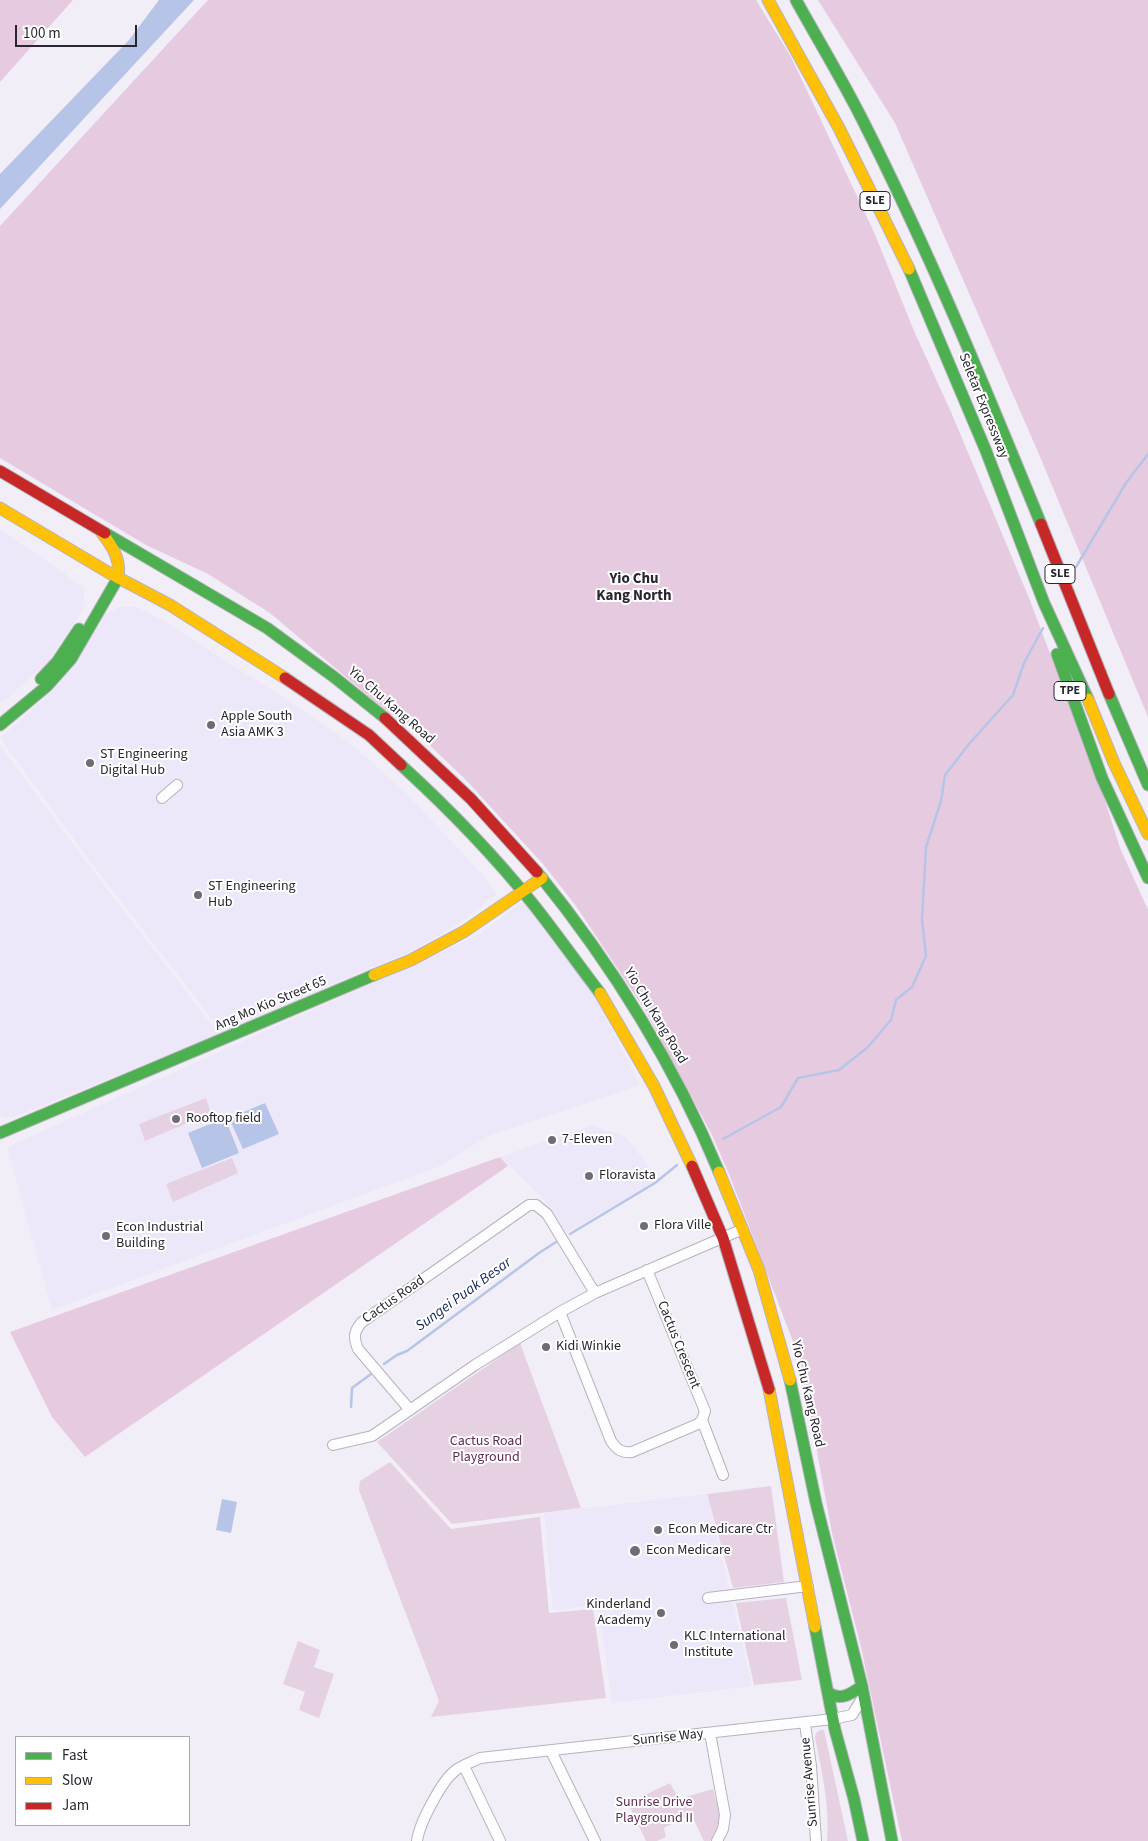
<!DOCTYPE html>
<style>
body{margin:0}
#map{position:relative;width:1148px;height:1841px;overflow:hidden;background:#f1eef7;font-family:"Source Sans 3",sans-serif}
canvas{display:block}
.legend{position:absolute;left:15px;top:1736px;width:175px;height:90px;box-sizing:border-box;background:#fff;border:1px solid #a9a8ac;margin:0;padding:6px 9px;list-style:none;font-size:15px;color:#292630}
.legend li{display:flex;align-items:center;gap:10px;height:25px}
.legend b{width:25px;border:1px solid #a9a8ac}
.scale{position:absolute;left:15px;top:25px;width:122px;height:22px;box-sizing:border-box;border:2px solid #292630;border-top:0;padding-left:6px;font-size:15px;line-height:18px;white-space:nowrap;color:#292630;-webkit-text-stroke:4px #fff;paint-order:stroke}
</style>
<div id="map">
<canvas width="1148" height="1841"></canvas>
<ul class="legend">
<li><b style="height:6px;background:#4caf50"></b>Fast</li>
<li><b style="height:6px;background:#ffc107"></b>Slow</li>
<li><b style="height:6px;background:#c62828"></b>Jam</li>
</ul>
<div class="scale">100 m</div>
</div>
<script>
const context = document.querySelector('canvas').getContext('2d');
context.lineJoin = 'round';
function paint(path, color) { context.fillStyle = color; context.fill(path, 'evenodd'); }
function stroke(path, color, width, dash) { context.strokeStyle = color; context.lineWidth = width; context.lineCap = dash ? 'butt' : 'round'; context.setLineDash(dash || []); context.stroke(path); }
function label(font, color, halo, rows, align = 'center') {
  context.font = font + ' "Source Sans 3",sans-serif'; context.lineWidth = 4; context.setLineDash([]); context.textBaseline = 'middle'; context.strokeStyle = halo; context.fillStyle = color; for (const [text, x, y, turn = 0] of rows) {
    context.save(); context.translate(x, y); context.rotate((+turn || 0) * Math.PI / 180); context.textAlign = isNaN(turn) ? turn : align; if (halo) context.strokeText(text, 0, 0); context.fillText(text, 0, 0); context.restore();
  }
}
paint(new Path2D(`
 M0,529L85,588L83,610L47,664L0,704Z
 M135,606L166,622L284,698L350,743L405,792L480,872L497,894L452,928L407,953L334,983L222,1032L90,861L0,738L53,691L72,667L103,616L116,608Z
 M0,745L86,862L219,1034L14,1117L4,1118L0,1115Z
 M527,899L588,982L640,1085L488,1136L440,1166L52,1310L7,1147L451,948L482,932Z
 M593,1125L627,1138L659,1181L565,1233L544,1199L500,1157Z
 M707,1494L752,1686L612,1703L598,1605L553,1610L544,1513Z`), '#ede7fa');
paint(new Path2D(`
 M206,1098L211,1113L145,1141L139,1124Z
 M232,1158L238,1173L173,1202L166,1184Z
 M520,1343L581,1508L452,1524L377,1442Z
 M390,1462L451,1529L540,1517L549,1613L593,1609L606,1698L431,1717L439,1701L359,1490L360,1481Z
 M771,1486L784,1582L733,1588L707,1494Z
 M786,1598L802,1680L754,1685L736,1603Z
 M298,1641L320,1650L314,1667L334,1674L319,1718L299,1710L305,1692L283,1684Z
 M820,1730H824L848,1841H827C830,1806 822,1772 815,1738L816,1733Z
 M670,1783L679,1799L713,1789C720,1815 724,1817 710,1841H704L691,1814L664,1828L666,1837L657,1841H646L628,1803Z`), '#e6d1e3');
paint(new Path2D(`
 M0,0H73L0,82Z
 M208,0H756L791,57L874,232L914,331L951,412L1029,598L1101,788L1120,848L1148,910V1841H902L861,1647L832,1533L800,1360L729,1174L712,1135L645,1010L576,906L543,864L466,780L420,736L372,699L270,613L208,574L146,545L0,458V226Z
 M818,0H1148V717L1041,459L895,123Z
 M500,1157L508,1166L85,1457L52,1417L10,1332Z`), '#e6cae0');
paint(new Path2D(`
 M159,0H194L0,209V174L129,40Z
 M265,1103L279,1134L243,1149L229,1118Z
 M225,1118L239,1153L202,1168L188,1133Z
 M222,1499L237,1502L231,1533L216,1530Z`), '#b6c5e7');
stroke(new Path2D(`
 M1076,567L1126,483L1148,454
 M723,1139L781,1107L798,1078L839,1070L868,1047L891,1020L896,1000L912,987L926,956L922,919L926,847L941,801L945,775L969,744L1013,695L1024,663L1043,628
 M570,1234L655,1183L677,1165
 M384,1364L397,1355L407,1351L539,1253L556,1242
 M351,1407L352,1388L371,1374`), '#b6c5e7', 2.5);
const street = new Path2D(`
 M162,798L177,785
 M560,1312L611,1441C617,1450 622,1453 632,1452L698,1424L702,1420L705,1411L647,1270
 M410,1410L358,1349C353,1337 354,1331 362,1322L529,1205H536L547,1214L595,1293
 M702,1420L723,1475
 M333,1445L372,1436L475,1365L560,1312L595,1293L743,1229
 M708,1598L808,1586
 M805,1724L811,1766L816,1841
 M710,1733L725,1815L723,1829L717,1841
 M551,1751L595,1841
 M464,1766L500,1841
 M417,1841C419,1824 442,1780 456,1770C463,1765 472,1762 480,1758L833,1719L852,1715L863,1697`);
const fast = new Path2D(`
 M796,0C818,40 842,79 862,119C929,251 985,387 1041,524
 M909,269L986,451L1044,603L1088,699
 M105,533L267,628L334,677L385,718
 M1057,654L1102,778L1148,878
 M41,679L57,662L79,629
 M1109,694L1148,785
 M0,725L47,686L71,659L118,578
 M401,765C448,808 493,854 533,904C556,933 577,963 600,993
 M537,872C611,963 674,1064 719,1172
 M0,1133L374,975
 M790,1380L816,1503L862,1686L892,1841
 M815,1627L835,1730L854,1799L863,1841
 M829,1693C841,1701 851,1694 862,1686`);
const slow = new Path2D(`
 M768,0L839,128L909,269
 M0,508L111,574L170,605L285,678
 M102,533C113,547 121,560 118,578
 M1088,699L1114,763L1148,834
 M374,975L411,960L465,931L542,878
 M600,993L654,1086L692,1166
 M719,1172L759,1270L790,1380
 M769,1389L815,1627`);
const jam = new Path2D(`
 M0,471L105,533
 M1041,524L1109,694
 M285,678L369,735L401,765
 M385,718L471,799L537,872
 M692,1166L723,1238L769,1389`);
stroke(street, '#b6b3bc', 12);
stroke(fast, '#b6b3bc', 13);
stroke(slow, '#b6b3bc', 13);
stroke(jam, '#b6b3bc', 13);
stroke(street, '#fdfcfe', 10);
stroke(fast, '#4caf50', 11);
stroke(slow, '#ffc107', 11);
stroke(jam, '#c62828', 11);
for (const [x, y, r, color] of [
 [211,725,5,"#6f6c76"],
 [90,763,5,"#6f6c76"],
 [198,895,5,"#6f6c76"],
 [176,1119,5,"#6f6c76"],
 [552,1140,5,"#6f6c76"],
 [589,1176,5,"#6f6c76"],
 [644,1226,5,"#6f6c76"],
 [106,1236,5,"#6f6c76"],
 [546,1347,5,"#6f6c76"],
 [658,1530,5,"#6f6c76"],
 [635,1551,6,"#6f6c76"],
 [661,1613,5,"#6f6c76"],
 [674,1645,5,"#6f6c76"]
]) { const dot = new Path2D(); dot.arc(x, y, r, 0, 2 * Math.PI); context.fillStyle = color; context.fill(dot); stroke(dot, '#fff', 2); }
for (const [x, y, w] of [
 [875,201,30],
 [1060,574,30],
 [1070,691,32]
]) { const box = new Path2D(); box.roundRect(x - w / 2, y - 9.5, w, 19, 4); context.fillStyle = '#fff'; context.fill(box); stroke(box, '#292630', 1); }
label('bold 12px', '#292630', null, [
 ["SLE",875,201],
 ["SLE",1060,574],
 ["TPE",1070,691]
]);
label('14px', '#292630', '#fff', [
 ["Seletar Expressway",983,406,68],
 ["Yio Chu Kang Road",391,706,41],
 ["Ang Mo Kio Street 65",271,1004,-23],
 ["Yio Chu Kang Road",655,1016,59],
 ["Cactus Road",394,1300,-35],
 ["Cactus Crescent",678,1345,68],
 ["Yio Chu Kang Road",807,1394,77],
 ["Sunrise Way",668,1738,-6],
 ["Sunrise Avenue",810,1782,-95]
]);
label('14px', '#292630', '#fff', [
 ["Apple South",221,717],
 ["Asia AMK 3",221,733],
 ["ST Engineering",100,755],
 ["Digital Hub",100,771],
 ["ST Engineering",208,887],
 ["Hub",208,903],
 ["Rooftop field",186,1119],
 ["7-Eleven",562,1140],
 ["Floravista",599,1176],
 ["Flora Ville",654,1226],
 ["Econ Industrial",116,1228],
 ["Building",116,1244],
 ["Kidi Winkie",556,1347],
 ["Econ Medicare Ctr",668,1530],
 ["Econ Medicare",646,1551],
 ["Kinderland",651,1605,"right"],
 ["Academy",651,1621,"right"],
 ["KLC International",684,1637],
 ["Institute",684,1653]
], 'left');
label('14px', '#632a55', '#fff', [
 ["Cactus Road",486,1442],
 ["Playground",486,1458],
 ["Sunrise Drive",654,1803],
 ["Playground II",654,1819]
]);
label('bold 15px', '#292630', '#fff', [
 ["Yio Chu",634,580],
 ["Kang North",634,597]
]);
label('italic 15px', '#11275c', '#fff', [
 ["Sungei Puak Besar",464,1295,-36]
]);
</script>
